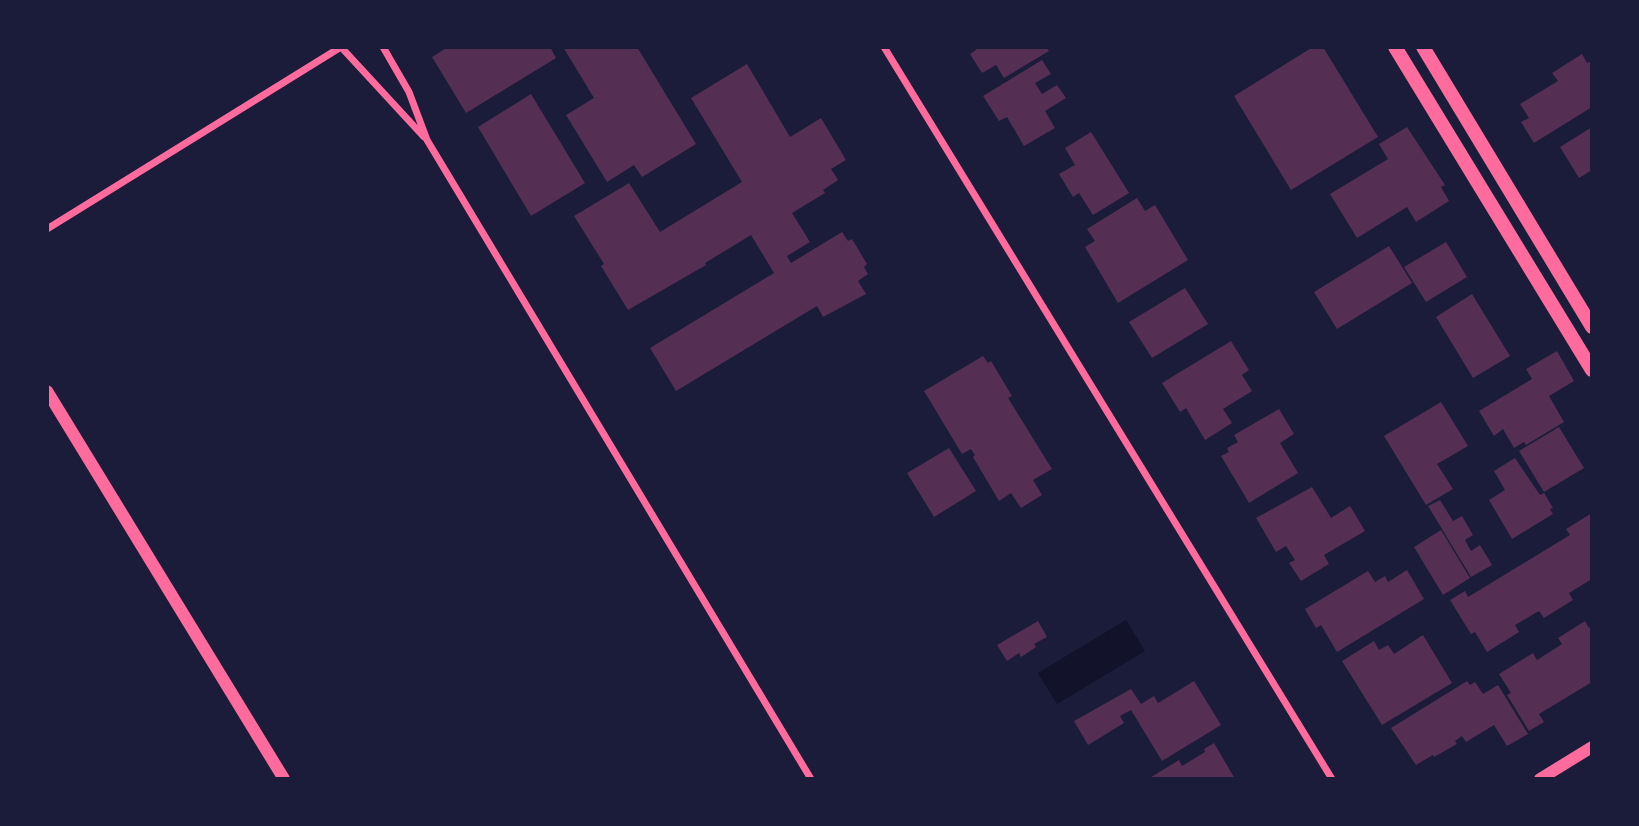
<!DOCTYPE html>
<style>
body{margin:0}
#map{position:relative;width:1639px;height:826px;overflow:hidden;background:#1b1b3a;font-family:Karla,sans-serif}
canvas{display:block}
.frame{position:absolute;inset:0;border:49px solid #1b1b3a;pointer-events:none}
</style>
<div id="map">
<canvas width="1639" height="826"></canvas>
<div class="frame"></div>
</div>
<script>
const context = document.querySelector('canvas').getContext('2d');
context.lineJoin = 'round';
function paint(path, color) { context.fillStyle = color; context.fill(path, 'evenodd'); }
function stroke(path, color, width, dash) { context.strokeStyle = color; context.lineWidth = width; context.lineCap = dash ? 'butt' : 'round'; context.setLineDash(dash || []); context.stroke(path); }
paint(new Path2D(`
 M1126,620L1145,651L1057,704L1038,673Z`), '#12122b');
paint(new Path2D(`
 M448,47H550L556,58L466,113L432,57Z
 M563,47H637L696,144L642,177L634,165L607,182L566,115L594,98Z
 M974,47H1046L1049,51L1004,78L996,65L982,73L970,54L976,50Z
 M1313,47H1323L1378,137L1291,190L1234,96Z
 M1582,54L1587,63L1592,61V107L1534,143L1521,122L1529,118L1520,104L1558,81L1552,73Z
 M1042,60L1051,74L1035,83L1042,94L1057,85L1066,98L1045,111L1055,128L1024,146L1007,117L999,121L983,96Z
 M747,64L790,137L821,118L846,160L831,169L838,180L823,190L825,193L792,213L810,242L787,256L791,263L842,232L848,241L852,239L867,264L864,267L868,274L858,281L866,294L823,317L817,306L676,391L650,348L774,273L751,235L705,263L706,265L628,310L601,266L604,264L574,216L629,183L660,232L742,182L691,98Z
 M531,94L585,183L531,216L478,127Z
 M1407,127L1445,185L1441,187L1449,201L1416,222L1407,207L1357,238L1330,194L1388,159L1379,144Z
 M1592,127V170L1579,178L1560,147Z
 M1091,132L1129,193L1093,215L1079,193L1073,197L1059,174L1075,165L1065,148Z
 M1137,198L1145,211L1155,205L1188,260L1118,303L1085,247L1095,241L1087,229Z
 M1446,242L1467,277L1426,302L1404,267Z
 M1389,246L1412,283L1337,329L1314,292Z
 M1185,288L1208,324L1152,358L1129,322Z
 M1472,294L1510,356L1473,378L1436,317Z
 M1231,341L1249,370L1242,375L1252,391L1223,409L1232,423L1205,440L1186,408L1180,412L1162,383Z
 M1557,351L1574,381L1549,396L1564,422L1526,445L1524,442L1514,448L1503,429L1494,436L1479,411L1532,379L1526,369Z
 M983,356L988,363L991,361L1012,396L1008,398L1052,469L1033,480L1042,495L1021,508L1011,493L999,501L973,457L975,455L971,449L962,454L924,391Z
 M1441,402L1468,446L1437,464L1453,489L1426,505L1384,436Z
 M1279,409L1294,434L1280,443L1298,473L1249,503L1221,456L1229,452L1227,448L1238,442L1234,435Z
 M1559,427L1584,468L1544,492L1519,451Z
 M949,448L976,491L934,517L907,473Z
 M1515,458L1540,495L1544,493L1553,508L1550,509L1553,514L1512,539L1489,500L1505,490L1494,471Z
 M1312,487L1331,518L1350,506L1365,531L1324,555L1329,564L1301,581L1289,563L1295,560L1286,546L1276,552L1256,518Z
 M1440,500L1453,521L1462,516L1473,535L1465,540L1471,551L1480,545L1492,565L1471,577L1428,506Z
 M1592,513V579L1569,593L1573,600L1544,618L1539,611L1515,625L1519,632L1487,652L1475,632L1471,634L1450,600L1465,591L1468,597L1570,535L1566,529Z
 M1441,530L1470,578L1443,595L1414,547Z
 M1407,570L1424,599L1337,652L1321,625L1316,628L1305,609L1368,571L1375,582L1385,576L1388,582Z
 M1038,621L1047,637L1034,644L1036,647L1021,657L1019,653L1007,661L997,645Z
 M1585,621L1589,628L1592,626V682L1539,714L1544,722L1529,731L1507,695L1511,693L1499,674L1533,653L1537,660L1562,644L1558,638Z
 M1423,635L1452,683L1382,725L1342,661L1374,641L1379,650L1388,645L1394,654Z
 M1194,681L1221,725L1162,761L1131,710L1120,716L1124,723L1088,745L1074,721L1131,689L1141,704L1154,696L1158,703Z
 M1467,681L1470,685L1475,682L1483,694L1498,685L1528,734L1507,746L1494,725L1466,742L1462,736L1455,741L1457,744L1434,757L1433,755L1416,765L1391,728Z
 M1214,743L1235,779H1148L1179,760L1182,766L1205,752L1204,749Z`), '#542f53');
stroke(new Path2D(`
 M341,47L424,137
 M383,47L409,92L427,140L811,779
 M884,47L1332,779
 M47,229L341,47`), '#ff6b9d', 7);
stroke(new Path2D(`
 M47,391L284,779
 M1540,779L1592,747`), '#ff6b9d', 12);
stroke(new Path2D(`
 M1395,47L1592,370
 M1423,47L1592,327`), '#ff6b9d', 14);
</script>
